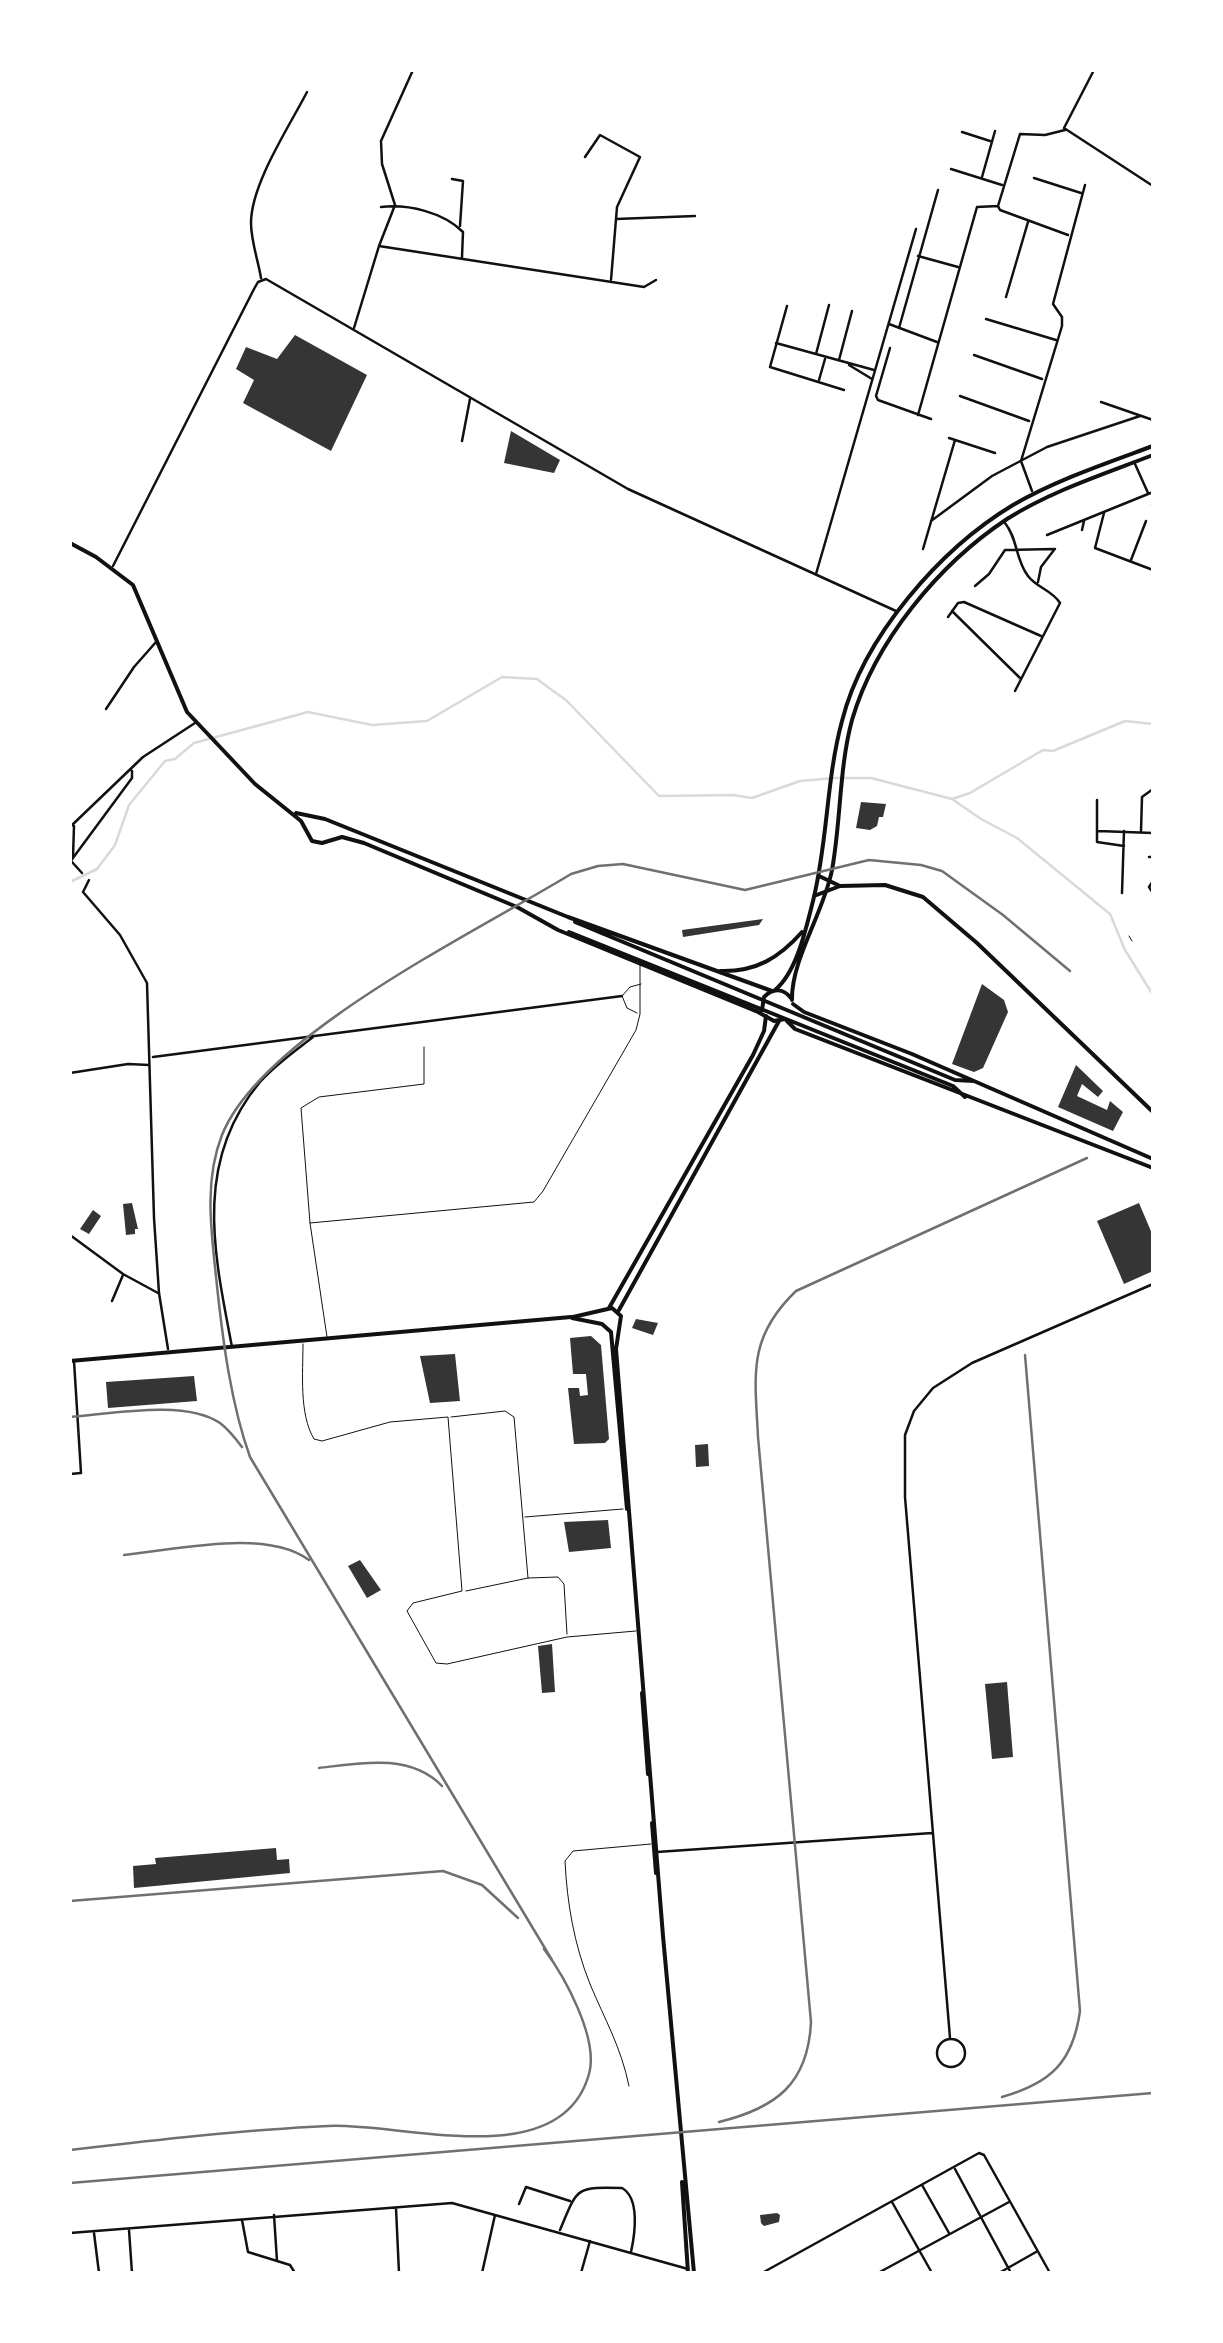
<!DOCTYPE html>
<style>
body{margin:0}
#map{position:relative;width:1223px;height:2343px;overflow:hidden;background:#fff;font-family:"PT Sans",sans-serif}
canvas{display:block}
.frame{position:absolute;inset:0;border:72px solid #fff;pointer-events:none}
</style>
<div id="map">
<canvas width="1223" height="2343"></canvas>
<div class="frame"></div>
</div>
<script>
const context = document.querySelector('canvas').getContext('2d');
context.lineJoin = 'round';
function stroke(path, color, width, dash) { context.strokeStyle = color; context.lineWidth = width; context.lineCap = dash ? 'butt' : 'round'; context.setLineDash(dash || []); context.stroke(path); }
function paint(path, color) { context.fillStyle = color; context.fill(path, 'evenodd'); }
stroke(new Path2D(`
 M952,799L970,793L1043,750L1053,751L1125,721L1153,724
 M70,882L97,869L115,845L129,805L165,761L175,759L194,743L308,712L372,725L427,721L502,677L537,679L549,688L566,700L659,796L733,795L752,798L800,781L835,778H871L952,799L981,819L1017,838L1110,914L1125,950L1153,995`), '#d9d9d9', 2.5);
paint(new Path2D(`
 M295,335L367,375L331,451L243,403L254,380L236,369L246,347L277,359Z
 M511,431L560,460L554,473L504,463Z
 M861,802L886,804L883,817H879L877,826L870,830L856,828Z
 M763,919L759,925L683,937L682,930Z
 M982,984L1004,1000L1008,1012L983,1068L974,1072L952,1064Z
 M1076,1065L1103,1091L1098,1097L1082,1084L1077,1096L1107,1110L1110,1101L1123,1112L1113,1131L1058,1107Z
 M132,1203L138,1229H135V1234L126,1235L123,1204Z
 M1139,1203L1153,1236V1271L1124,1284L1097,1221Z
 M93,1210L101,1216L89,1234L80,1229Z
 M636,1319L658,1323L653,1335L632,1328Z
 M591,1336L601,1345L609,1439L605,1443L574,1444L568,1388H579L580,1396L588,1395L586,1374H573L570,1338Z
 M455,1354L460,1401L430,1403L420,1356Z
 M194,1376L197,1401L108,1408L106,1382Z
 M708,1444L709,1466L696,1467L695,1445Z
 M608,1520L611,1548L569,1552L564,1522Z
 M360,1560L381,1590L367,1598L348,1566Z
 M552,1644L555,1692L542,1693L538,1646Z
 M1007,1682L1013,1757L992,1759L985,1684Z
 M276,1848L277,1860L289,1859L290,1873L134,1888L133,1866L156,1864L155,1858Z
 M777,2213L780,2215L779,2222L764,2226L761,2223L760,2215Z`), '#353535');
stroke(new Path2D(`
 M1129,936L1132,941`), '#111', 1);
stroke(new Path2D(`
 M637,1013L627,1008L622,996L630,987L641,984
 M310,1223L534,1202L543,1191L636,1030L640,1014V964
 M327,1337L310,1223L301,1108L319,1097L424,1084V1047
 M303,1344C303,1373 299,1414 314,1439L322,1441L390,1422L448,1417L462,1591L413,1603L407,1611L436,1663L447,1664L567,1637L636,1631
 M451,1417L505,1411L514,1417L528,1578
 M525,1517L623,1509
 M466,1591L528,1578L558,1577L564,1584L567,1634
 M629,2086C621,2047 605,2020 590,1984C574,1944 567,1903 565,1861L573,1851L651,1844`), '#111', 1);
stroke(new Path2D(`
 M1094,70L1064,128L1153,186
 M1065,130L1045,135L1020,134L998,206L1000,210L1068,235
 M962,132L990,141
 M585,157L600,135L640,157L617,207L611,280
 M951,169L1002,185
 M982,177L995,131
 M1034,178L1081,193
 M452,179L463,181L460,226
 M381,207C408,204 443,212 463,232L462,257
 M616,219L695,216
 M379,246L395,205L382,164L381,141L413,70
 M918,256L958,267
 M261,278C258,260 251,241 251,223C251,184 289,127 307,92
 M1006,297L1028,222
 M787,306L770,367L844,390
 M986,319L1056,340
 M889,324L937,342
 M354,328L379,246L644,287L656,280
 M899,328L938,190
 M776,343L874,370
 M890,348L876,396L878,400L931,419
 M816,354L829,305
 M974,355L1042,379
 M839,360L852,311
 M849,365L872,379
 M819,380L825,359
 M960,396L1029,421
 M1101,402L1153,420
 M918,415L977,207L998,206
 M949,438L995,453
 M462,441L470,399
 M1135,464L1148,493
 M1032,491L1021,461L1062,326V317L1053,304L1085,185
 M1152,505L1153,504
 M1104,513L1095,548L1153,570
 M931,521L992,476L1047,447L1140,416
 M1005,523C1018,539 1015,559 1028,576C1037,588 1052,590 1060,603L1015,691
 M1082,530L1084,521
 M1047,535L1153,492
 M923,549L955,440
 M1131,560L1146,521
 M113,566L254,289L258,282L266,279L628,489L896,611
 M816,574L916,229
 M1038,582L1041,567L1054,550
 M975,586L989,574L1005,550L1055,549
 M952,611L1020,678
 M948,617L958,603L964,602L1041,636
 M106,709L134,667L156,642
 M1097,800V842L1124,846
 M70,827L143,757L195,723
 M1098,831L1153,833
 M1141,831L1142,797L1153,789
 M73,857L74,826
 M1149,857H1153
 M70,862L132,778V771
 M72,862L82,873
 M89,880L83,892L120,935L147,983L154,1218L159,1293L168,1349
 M1153,881L1149,887L1153,893
 M1122,893L1124,831
 M153,1057L622,996
 M70,1073L128,1064L149,1065
 M70,1235L123,1274L158,1293
 M112,1301L123,1275
 M232,1347C214,1253 193,1162 260,1082C275,1065 295,1051 313,1037
 M70,1474L81,1473L74,1361
 M657,1852L932,1833
 M950,2038L905,1497V1435L914,1411L933,1388L972,1363L1153,1284
 M937 2053a14 14 0 1 1 28 0a14 14 0 1 1-28 0Z
 M955,2169L1011,2273
 M922,2185L949,2233
 M892,2202L932,2273
 M519,2204L526,2187L570,2201
 M396,2208L399,2273
 M274,2215L277,2261
 M242,2220L248,2252L290,2265L295,2273
 M129,2230L132,2273
 M560,2230C578,2187 575,2187 622,2188C640,2198 635,2234 631,2252
 M70,2233L452,2203L688,2269
 M94,2233L99,2273
 M482,2273L495,2215
 M581,2273L590,2241
 M762,2273L979,2153L984,2155L1050,2273
 M878,2273L1009,2202
 M999,2273L1036,2252`), '#111', 2.5);
stroke(new Path2D(`
 M609,1308L753,1055L764,1031L766,1016
 M619,1310L779,1021
 M573,1317L612,1308L621,1316L616,1349L663,1936L694,2273
 M572,1318L602,1324
 M602,1324L611,1332L627,1509
 M642,1693L648,1774
 M652,1823L656,1873
 M682,2182L688,2273`), '#111', 4);
stroke(new Path2D(`
 M70,543L96,557L133,585L187,712L255,784L301,821L312,841L322,843L342,837L364,843L517,907L558,930L758,1012L774,1021L785,1019
 M296,813L325,819L568,917L772,991
 M840,886L885,885L923,897L977,943L1153,1112
 M814,896L840,886L819,876
 M575,922L955,1080L974,1081
 M569,932L953,1086L965,1097
 M720,971C756,972 779,958 802,932
 M775,990C797,972 806,928 813,901C828,841 826,780 842,721C863,637 940,549 1013,505C1056,480 1107,463 1153,446
 M792,1000C791,960 824,912 832,870C841,821 839,768 852,720C875,641 939,564 1007,519C1051,491 1104,474 1153,455
 M793,1004L804,1012L912,1054L1153,1159
 M762,1010L764,997C773,988 783,988 791,998
 M787,1021L795,1029L1153,1168
 M70,1361L571,1317`), '#111', 4);
stroke(new Path2D(`
 M70,1417C111,1414 185,1399 220,1423C228,1429 236,1439 242,1447
 M124,1555C176,1550 266,1528 309,1560
 M319,1768C360,1763 410,1753 442,1786
 M70,1901L443,1871L482,1885L518,1918
 M552,1960L250,1457C231,1404 223,1342 217,1286C212,1236 203,1183 222,1135C262,1035 478,931 571,874L598,866L623,864L745,890L869,860L921,865L942,871L1003,915L1070,971
 M1002,2097C1051,2083 1073,2062 1080,2011L1025,1355
 M719,2122C776,2108 808,2084 811,2022L758,1437C755,1375 747,1338 796,1291L1087,1158
 M70,2150C155,2140 242,2130 328,2126C400,2122 561,2175 589,2074C599,2039 565,1977 544,1949
 M70,2183L1153,2093`), '#707070', 2.5);
</script>
